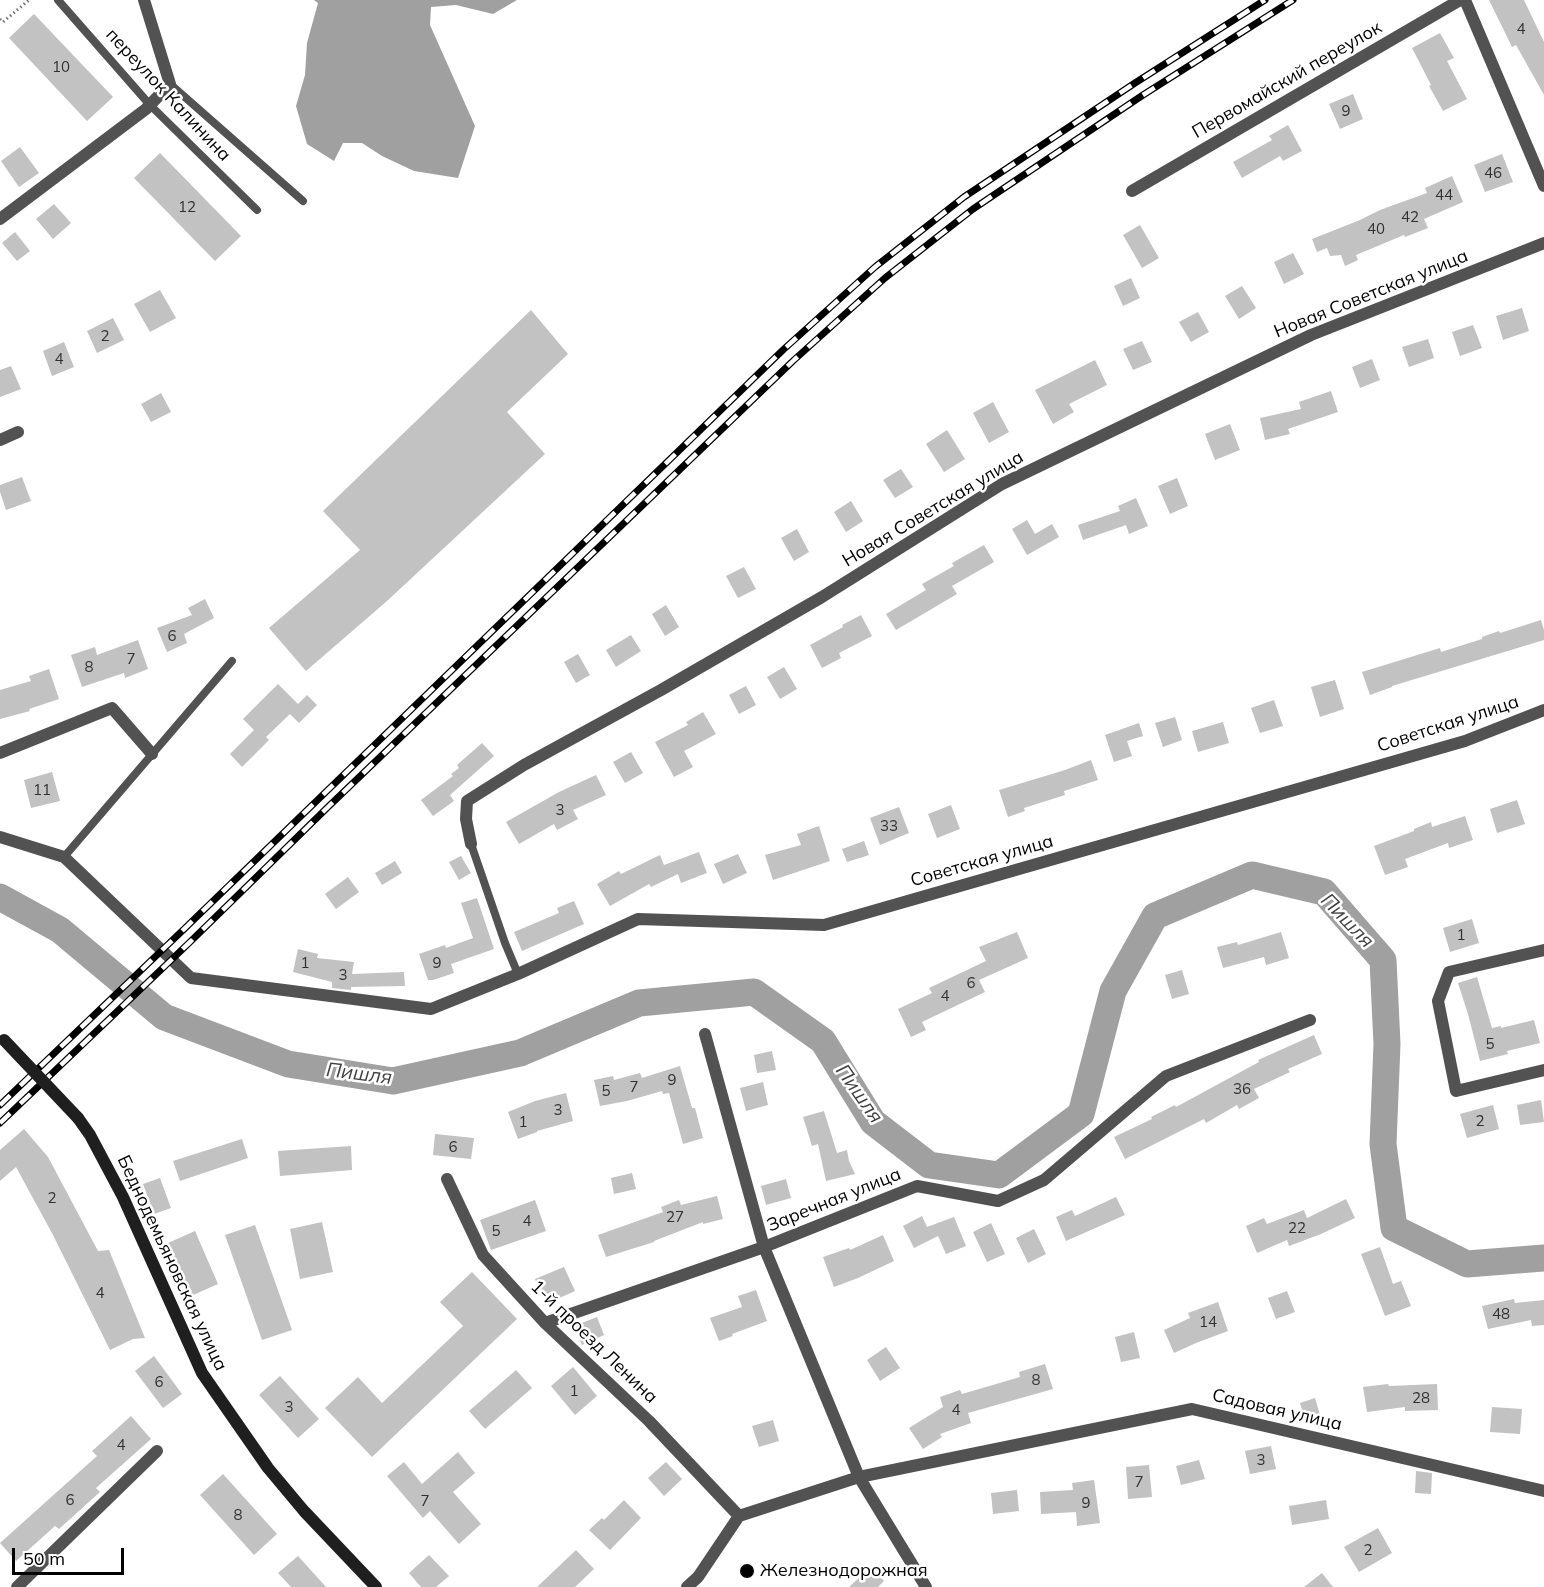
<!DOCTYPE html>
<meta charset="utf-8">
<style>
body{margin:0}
#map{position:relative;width:1544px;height:1587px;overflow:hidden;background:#fff;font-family:Mulish,sans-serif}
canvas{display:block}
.scale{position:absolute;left:12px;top:1548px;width:112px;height:27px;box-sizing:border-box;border:3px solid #000;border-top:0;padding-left:8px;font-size:18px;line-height:21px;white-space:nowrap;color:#000;-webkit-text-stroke:4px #fff;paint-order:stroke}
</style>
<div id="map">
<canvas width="1544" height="1587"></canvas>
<div class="scale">50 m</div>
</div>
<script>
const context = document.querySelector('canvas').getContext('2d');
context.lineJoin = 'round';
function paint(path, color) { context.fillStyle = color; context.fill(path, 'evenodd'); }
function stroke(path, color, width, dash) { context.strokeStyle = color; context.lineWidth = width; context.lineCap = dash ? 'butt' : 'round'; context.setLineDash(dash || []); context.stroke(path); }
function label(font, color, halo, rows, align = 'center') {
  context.font = font + ' Mulish,sans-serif'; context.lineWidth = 5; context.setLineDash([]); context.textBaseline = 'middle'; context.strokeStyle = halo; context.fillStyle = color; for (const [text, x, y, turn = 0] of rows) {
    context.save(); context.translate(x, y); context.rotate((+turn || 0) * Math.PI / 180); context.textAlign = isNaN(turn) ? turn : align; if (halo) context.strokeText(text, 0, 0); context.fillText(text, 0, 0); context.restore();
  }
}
paint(new Path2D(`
 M314,0H517L493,14L456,5L431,7L430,25L475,126L458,178L414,171L382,156L362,143H343L334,161L307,144L296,106L305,75L307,43L318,3Z`), '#a0a0a0');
stroke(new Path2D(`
 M0,897L60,930L164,1017L288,1064L393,1081L520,1053L639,1003L754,992L823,1041L873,1122L929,1165L999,1175L1081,1114L1113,991L1155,916L1252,875L1324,892L1383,960L1387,1044L1383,1144L1394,1228L1467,1264L1544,1258`), '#a0a0a0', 27);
paint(new Path2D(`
 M1489,0H1524L1544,42V95L1516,45L1512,47Z
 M34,14L113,97L87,121L9,38Z
 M1440,33L1454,58L1447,61L1467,99L1443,111L1429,86L1431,85L1412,48Z
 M1353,94L1363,119L1340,129L1329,104Z
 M1288,125L1302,151L1283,161L1280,156L1242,178L1233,162L1272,140L1269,136Z
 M20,147L39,173L19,187L1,161Z
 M160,153L241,236L215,261L134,178Z
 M1502,154L1513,182L1485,192L1474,165Z
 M1452,176L1463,202L1424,219L1428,228L1405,237L1404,235L1356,255L1358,260L1345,266L1341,255L1330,256L1327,248L1317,252L1312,239L1360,220L1380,210L1427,193L1425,188Z
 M54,204L71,223L53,239L36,219Z
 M1140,225L1159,258L1142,268L1123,235Z
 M15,232L30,251L17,261L2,243Z
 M1293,253L1304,274L1284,284L1274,262Z
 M1131,278L1140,298L1123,306L1114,286Z
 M1242,286L1256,308L1239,319L1225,296Z
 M160,290L176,318L150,332L134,304Z
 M1522,308L1529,331L1503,340L1496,316Z
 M531,310L568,354L507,412L545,454L387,601L306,671L269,628L360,550L323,511Z
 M1198,312L1209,332L1191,342L1179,322Z
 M113,318L124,340L97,353L87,331Z
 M1473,325L1482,348L1460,356L1452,332Z
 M1428,339L1434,358L1409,367L1402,347Z
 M1142,341L1152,362L1133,370L1123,349Z
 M64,342L74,367L52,376L43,351Z
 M1372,359L1380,380L1360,388L1352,367Z
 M1095,360L1107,385L1069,404L1074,412L1053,424L1035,390Z
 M11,366L21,389L0,397V370Z
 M1331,391L1338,412L1288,429L1290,434L1265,440L1260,418L1301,409L1299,402Z
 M161,393L171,412L151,422L141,404Z
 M993,402L1009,432L989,443L973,413Z
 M1230,424L1240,450L1215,460L1205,434Z
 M947,430L965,459L944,472L926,444Z
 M901,469L913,487L895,498L883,480Z
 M22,477L31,501L6,510L0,492V485Z
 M1177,478L1188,506L1170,514L1158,486Z
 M1136,498L1148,526L1129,534L1126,525L1083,540L1078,525L1120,511L1118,506Z
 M851,501L863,521L846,532L834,512Z
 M1027,520L1035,534L1052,524L1059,537L1027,555L1012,529Z
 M797,529L809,552L794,561L781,538Z
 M984,545L994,562L952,586L957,594L896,630L886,614L926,590L922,584L954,566L952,563Z
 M744,567L756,589L738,598L726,576Z
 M205,599L214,618L184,634L187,643L167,652L157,628L192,615L188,608Z
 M666,605L679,627L665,636L652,614Z
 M861,615L872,636L839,653L841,658L822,668L810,645L843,627L842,625Z
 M1541,620L1544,630V640L1392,686V687L1370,695L1362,672L1440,648L1441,652L1482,639V637L1499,631L1500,633Z
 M631,635L641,651L616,667L606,650Z
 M138,640L148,669L125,678L124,673L82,687L71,655L95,647L97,655Z
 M578,654L590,675L576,683L564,662Z
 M784,667L797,689L780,699L767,677Z
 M49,669L59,699L29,709L30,711L0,719V690L31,681L29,676Z
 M1335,680L1344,709L1320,717L1311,687Z
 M278,684L298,704L307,695L317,705L299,723L290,714L266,737L269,740L242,767L230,754L254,730L243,719Z
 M746,686L756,705L739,714L729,695Z
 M1274,700L1283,726L1260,733L1251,708Z
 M703,712L716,734L684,751L693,767L674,777L655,742L688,725L686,722Z
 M1175,717L1182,740L1163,747L1155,723Z
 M1223,722L1229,743L1198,752L1192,731Z
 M1139,723L1143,736L1127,741L1132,756L1114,762L1105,735Z
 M482,743L494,756L450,795L454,801L433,816L421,800L453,776L451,774L459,768L457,765Z
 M631,752L643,773L625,783L613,762Z
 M1091,760L1098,780L1064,791L1065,795L1024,808L1025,811L1008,817L999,790L1065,770Z
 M52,772L60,801L31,808L24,780Z
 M596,775L606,795L573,810L578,819L557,830L554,824L519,844L506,822L559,792Z
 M1517,800L1525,824L1497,833L1490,809Z
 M951,805L960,829L937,838L928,814Z
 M899,807L909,833L880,845L870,818Z
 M1465,816L1473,840L1449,848L1448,843L1405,859L1408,867L1385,875L1374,846L1414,831V829L1431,822L1432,827Z
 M819,826L830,861L773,880L765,855L801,845L797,834Z
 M864,841L869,855L847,862L842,849Z
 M699,852L707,873L681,883L678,874L651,887L649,884L610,906L597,884L619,871L621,874L660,855L664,865Z
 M738,854L747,873L723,884L714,864Z
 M461,856L471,873L459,880L449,862Z
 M395,861L402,873L382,885L375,873Z
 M348,877L359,892L336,909L325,894Z
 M477,898L494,949L451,964L454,973L433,980H428L419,954L445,945L446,948L473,938L461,903Z
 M574,901L584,924L522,951L514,932L559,913L557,908Z
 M1472,919L1479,943L1450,952L1443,928Z
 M1017,932L1028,958L979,980L985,992L922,1022L926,1030L911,1037L898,1009L932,993L929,988L986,961L979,947Z
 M1281,932L1289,958L1266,965L1264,957L1223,968L1217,947L1237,942L1238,945Z
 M298,949L318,954L317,958L354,962L352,974L404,972L405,986L351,987V990L332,988V982L293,972Z
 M1182,970L1189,994L1172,999L1165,975Z
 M1477,977L1492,1028L1501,1026V1028L1534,1020L1540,1043L1507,1051L1508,1054L1480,1061L1468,1014L1458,983Z
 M1314,1035L1322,1054L1288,1069L1290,1072L1254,1089L1259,1098L1239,1109L1237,1105L1206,1123L1204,1119L1125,1159L1114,1137L1152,1119L1151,1117L1175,1105L1176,1107L1259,1062L1258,1060Z
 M772,1051L776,1070L757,1073L754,1055Z
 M680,1066L692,1108H695L703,1138L683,1144L669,1093L663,1094L662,1091L627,1101L600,1106L594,1080L613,1076L614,1080L640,1073L642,1078Z
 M763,1082L768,1105L746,1111L740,1088Z
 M566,1093L573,1121L537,1131V1132L518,1139L508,1112L535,1101Z
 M1541,1100L1544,1122L1520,1125L1517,1105Z
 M1493,1105L1499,1129L1467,1138L1460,1114Z
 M824,1111L837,1153L847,1150L849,1161L855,1174L826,1181L818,1144L812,1146L803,1117Z
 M24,1129L48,1157L98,1251L109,1250L145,1338L133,1339L110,1350L53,1235L16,1167L0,1181V1150Z
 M435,1134L474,1138L471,1159L433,1155Z
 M242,1139L248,1158L180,1181L173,1161Z
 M351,1146L352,1170L280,1176L278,1151Z
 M632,1173L636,1189L614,1194L611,1178Z
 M160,1178L171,1208L154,1214L143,1184Z
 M786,1179L791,1198L766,1205L761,1186Z
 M717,1196L723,1219L703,1224V1222L654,1241V1242L606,1257L598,1235L663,1212L661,1207L679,1200L681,1205Z
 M1116,1197L1125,1215L1066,1241L1056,1217L1072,1210L1075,1216Z
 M1346,1199L1355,1218L1321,1234L1289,1246L1287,1240L1257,1253L1246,1226L1264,1218L1267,1224L1304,1210L1307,1218Z
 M535,1200L546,1231L491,1250L480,1220Z
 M922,1216L927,1227L954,1217L966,1246L946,1254L938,1236L914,1248L903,1226Z
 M322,1222L333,1272L300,1279L290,1229Z
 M991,1223L1005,1254L987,1262L973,1232Z
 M255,1225L292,1330L262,1340L225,1235Z
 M1034,1229L1046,1254L1028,1263L1016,1238Z
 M195,1231L218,1284L191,1296L168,1243Z
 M883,1235L894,1261L858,1278L834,1287L823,1257L849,1248L850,1250Z
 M1380,1247L1393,1284L1401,1281L1411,1306L1385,1316L1361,1254Z
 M564,1267L575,1291L546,1304L535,1279Z
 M472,1272L517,1319L372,1457L325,1408L358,1377L382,1403L463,1326L440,1302Z
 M756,1290L767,1321L732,1334L733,1336L719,1341L710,1318L742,1307L738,1296Z
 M1287,1291L1295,1312L1276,1319L1268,1298Z
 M1514,1299L1515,1303L1544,1300V1325L1532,1326L1531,1320L1488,1329L1482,1306Z
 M1218,1302L1228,1331L1196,1343L1174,1353L1164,1330L1190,1318L1188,1313Z
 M597,1317L604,1335L582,1345L574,1326Z
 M1134,1332L1140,1358L1121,1362L1115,1337Z
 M886,1347L900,1368L880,1381L867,1360Z
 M154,1356L182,1394L163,1408L135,1371Z
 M1045,1364L1053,1389L968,1413L971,1423L940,1434L942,1437L923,1449L909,1428L943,1407L940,1397L960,1390L962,1394L1020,1377L1019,1372Z
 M573,1367L597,1396L575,1415L551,1386Z
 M516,1370L532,1388L485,1429L469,1411Z
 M280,1376L319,1419L298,1438L259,1395Z
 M1388,1384L1389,1386L1437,1384L1438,1410L1405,1411V1407L1367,1412L1363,1387Z
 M1315,1398L1321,1418L1306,1423L1300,1403Z
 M1492,1407L1522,1409L1520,1434L1490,1432Z
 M131,1416L151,1439L96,1488L100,1492L59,1529L55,1526L16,1561L0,1543L97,1456L92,1451Z
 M773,1420L779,1441L759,1447L752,1426Z
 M1271,1446L1276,1469L1250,1474L1245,1451Z
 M458,1452L475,1473L453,1492L481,1524L459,1544L430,1511L423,1518L387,1476L404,1462L422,1484Z
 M1199,1460L1205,1479L1181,1485L1176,1466Z
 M666,1462L682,1479L664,1496L648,1478Z
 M1149,1465L1152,1497L1128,1499L1126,1467Z
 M1416,1471L1432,1473L1431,1494L1415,1493Z
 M223,1474L277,1534L254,1555L200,1495Z
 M1094,1480L1100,1523L1077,1526L1076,1512L1041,1514L1040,1492L1073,1490L1072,1483Z
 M1017,1490L1019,1511L993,1514L991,1493Z
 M624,1500L641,1518L610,1550L589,1530L602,1518L604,1520Z
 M1326,1500L1329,1519L1292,1525L1289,1506Z
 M1378,1528L1392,1553L1359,1572L1344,1547Z
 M576,1550L594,1569L575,1587H537Z
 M429,1555L449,1576L436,1587H421L409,1573Z
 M298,1556L326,1587H291L278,1573Z
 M871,1567L884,1581L878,1587H849Z
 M1322,1573L1333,1587H1304Z`), '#c2c2c2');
stroke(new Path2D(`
 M0,19L3,22L29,0`), '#747474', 3, [1.5, 3]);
stroke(new Path2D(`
 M58,0L150,105L257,210
 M170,84L303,201
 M471,844L505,943L518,974
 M64,857L232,661`), '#525252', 8);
stroke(new Path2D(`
 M1465,0L1544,186
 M1132,191L1460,0
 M0,219L146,109L170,84L144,0
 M0,440L18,432
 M0,753L112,708L152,754
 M0,837L64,857L191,978L431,1009L518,974L638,919L824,925L1465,741L1544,710
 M471,844L466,819L467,801L524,765L661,690L822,597L1002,484L1311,335L1544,243
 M1544,950L1449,972L1438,1001L1456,1091L1544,1070
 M705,1034L764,1247L859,1477L926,1587
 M447,1179L483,1255L545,1323L649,1421L739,1516
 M545,1323L764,1247L917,1186L998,1201L1044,1180L1166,1076L1310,1020
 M17,1587L157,1451
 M687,1587L698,1577L739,1516L859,1477L1192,1409L1544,1491`), '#525252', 12);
stroke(new Path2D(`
 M78,1118L90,1135L123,1197L202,1373L268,1468L304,1511L376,1587`), '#1f1f1f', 12);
const rail = new Path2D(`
 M0,1105L180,933L784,349L875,267L964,197L1135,83L1265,0
 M0,1123L189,943L329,806L794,360L885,278L973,209L1143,95L1293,0`);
stroke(rail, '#000', 7);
stroke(rail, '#fff', 4.5, [14]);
stroke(new Path2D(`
 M4,1040L78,1118`), '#1f1f1f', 12);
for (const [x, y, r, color] of [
 [747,1571,8,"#000"]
]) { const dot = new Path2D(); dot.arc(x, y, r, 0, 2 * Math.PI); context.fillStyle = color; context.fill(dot); stroke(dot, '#fff', 2); }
label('15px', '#303030', null, [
 ["4",1521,29],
 ["10",61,67],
 ["9",1346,111],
 ["46",1493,173],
 ["44",1444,195],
 ["12",187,207],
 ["42",1410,217],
 ["40",1376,229],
 ["2",105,336],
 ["4",59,359],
 ["6",172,636],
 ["7",131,659],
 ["8",89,667],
 ["11",42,790],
 ["3",560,810],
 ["33",889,826],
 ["1",1461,935],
 ["1",305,963],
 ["9",437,963],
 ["3",343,975],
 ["6",971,983],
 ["4",945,996],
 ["5",1490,1044],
 ["9",672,1080],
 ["7",634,1087],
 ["36",1242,1089],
 ["5",606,1091],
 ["3",558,1110],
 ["2",1480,1121],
 ["1",523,1122],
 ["6",453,1147],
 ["2",52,1198],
 ["27",675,1217],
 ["4",527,1221],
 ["22",1297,1228],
 ["5",496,1231],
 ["4",100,1293],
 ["48",1501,1314],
 ["14",1208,1322],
 ["8",1036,1380],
 ["6",159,1382],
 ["1",574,1391],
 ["28",1421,1398],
 ["3",289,1407],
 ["4",956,1410],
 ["4",121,1445],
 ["3",1261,1460],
 ["7",1139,1482],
 ["6",70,1500],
 ["7",425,1501],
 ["9",1086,1503],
 ["8",238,1515],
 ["2",1368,1550]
]);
label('18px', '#000', '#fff', [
 ["Первомайский переулок",1287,80,-30],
 ["переулок Калинина",168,95,47],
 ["Новая Советская улица",1371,294,-22],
 ["Новая Советская улица",933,509,-31],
 ["Советская улица",1448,724,-18],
 ["Советская улица",982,861,-16],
 ["Заречная улица",834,1200,-22],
 ["Беднодемьяновская улица",172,1263,65],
 ["1-й проезд Ленина",594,1342,44],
 ["Садовая улица",1277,1410,13]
]);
label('18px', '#000', '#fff', [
 ["Железнодорожная",760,1571]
], 'left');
label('italic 20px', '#414141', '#fff', [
 ["Пишля",1347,921,46],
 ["Пишля",359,1074,7],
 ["Пишля",859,1094,55]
]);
</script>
